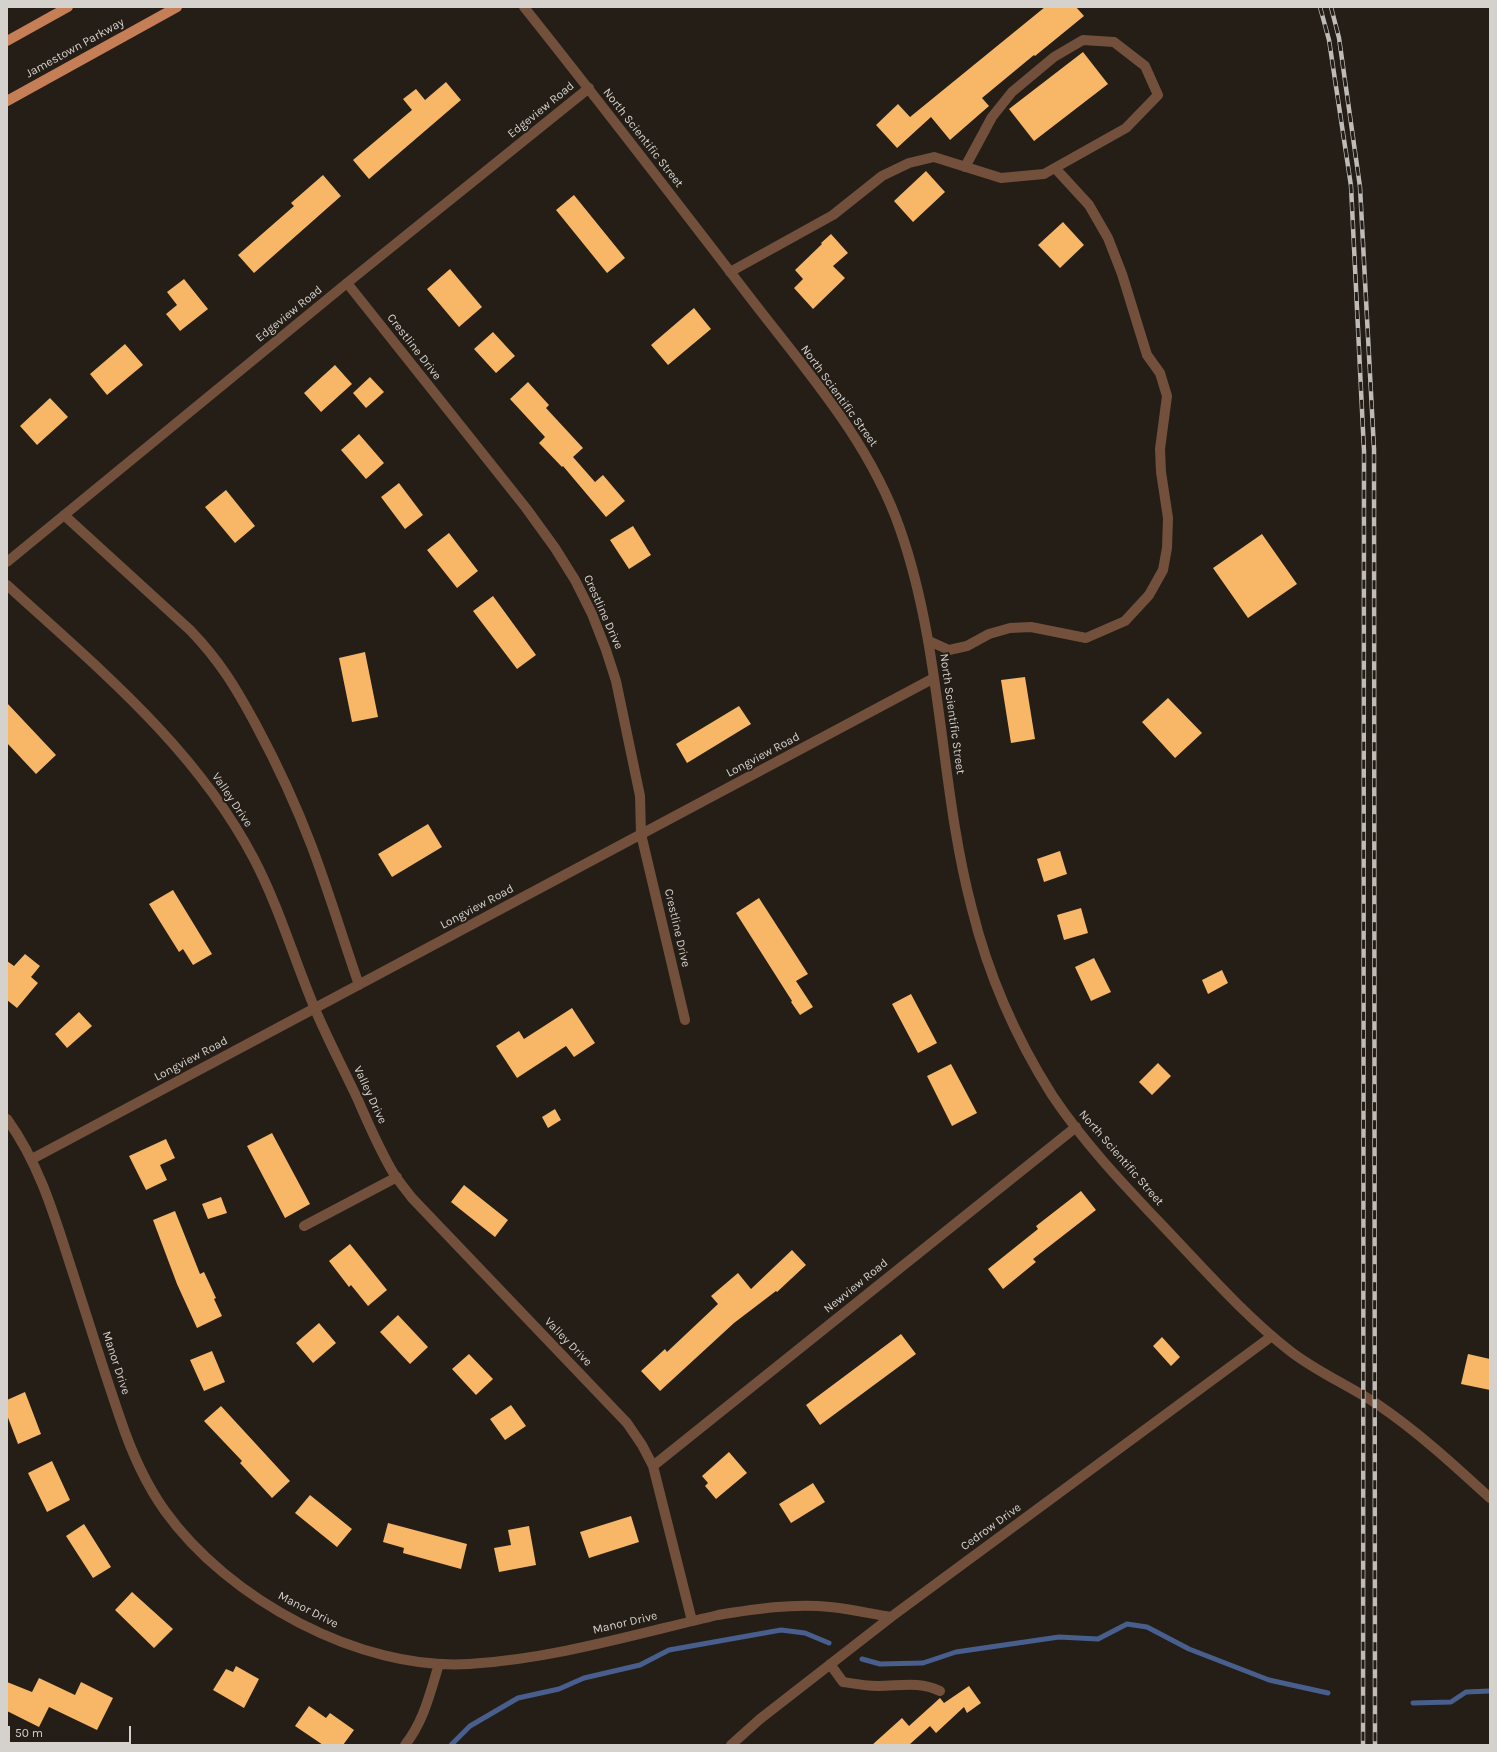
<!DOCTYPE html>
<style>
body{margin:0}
#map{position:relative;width:1497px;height:1752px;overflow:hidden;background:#241e17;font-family:Karla,sans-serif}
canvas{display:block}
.frame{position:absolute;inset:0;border:8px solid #d5d1cc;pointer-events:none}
.scale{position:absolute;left:8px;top:1726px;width:123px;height:18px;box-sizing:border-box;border:2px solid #d5d1cc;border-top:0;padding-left:5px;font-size:12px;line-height:14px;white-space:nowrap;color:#d5d1cc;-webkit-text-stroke:3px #241e17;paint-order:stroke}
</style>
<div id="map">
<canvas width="1497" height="1752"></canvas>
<div class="frame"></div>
<div class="scale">50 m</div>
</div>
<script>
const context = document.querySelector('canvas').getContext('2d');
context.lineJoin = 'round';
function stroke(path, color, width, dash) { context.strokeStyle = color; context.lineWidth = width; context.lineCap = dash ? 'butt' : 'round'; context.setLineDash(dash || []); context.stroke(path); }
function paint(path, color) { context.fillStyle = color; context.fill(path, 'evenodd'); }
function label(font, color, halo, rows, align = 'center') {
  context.font = font + ' Karla,sans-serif'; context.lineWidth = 4; context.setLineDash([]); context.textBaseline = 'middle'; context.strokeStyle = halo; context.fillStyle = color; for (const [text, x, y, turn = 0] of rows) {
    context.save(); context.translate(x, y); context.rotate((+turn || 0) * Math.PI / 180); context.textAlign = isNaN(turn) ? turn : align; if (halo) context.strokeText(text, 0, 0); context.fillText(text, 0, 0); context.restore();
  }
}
stroke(new Path2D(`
 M862,1659L880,1664L923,1663L956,1652L1059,1637L1098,1639L1127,1624L1147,1627L1189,1649L1269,1680L1328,1693
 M1413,1703L1451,1702L1466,1692L1490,1691
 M451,1745L470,1726L518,1698L559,1689L584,1678L640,1665L669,1650L781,1630L805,1633L829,1643`), '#485e8c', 5);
paint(new Path2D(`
 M1045,7H1076L1084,16L1035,56L1034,55L982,98L989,106L950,140L931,117L897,148L876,125L898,104L910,117Z
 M1083,52L1108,84L1034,141L1009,109Z
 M446,82L461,100L369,179L353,160L412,110L403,99L416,89L425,100Z
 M926,171L945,192L913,222L894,201Z
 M323,175L341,196L254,273L238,255L294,206L291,203Z
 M574,195L625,258L607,273L556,210Z
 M1063,222L1084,245L1060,268L1038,245Z
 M831,234L848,253L833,266L845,278L813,309L794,288L803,279L795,270L822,244L821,243Z
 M450,269L482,307L459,327L427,289Z
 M184,279L208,309L180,331L166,314L177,305L167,292Z
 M694,308L711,329L668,365L651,345Z
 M493,332L515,356L496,373L474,349Z
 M125,344L143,365L107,395L90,374Z
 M335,365L352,384L321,412L304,393Z
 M370,377L384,392L366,408L353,393Z
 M528,382L549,405L546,408L583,448L573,457L595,482L603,475L625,501L606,517L563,466L562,467L539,443L545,437L510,399Z
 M50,398L68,417L37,445L20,426Z
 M359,434L384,463L366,479L341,450Z
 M399,483L423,515L405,529L381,497Z
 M226,490L255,526L235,543L205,507Z
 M633,526L651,555L629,569L610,540Z
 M449,533L478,571L457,588L427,550Z
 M1262,534L1297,584L1248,618L1213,568Z
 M493,596L536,655L517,669L473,611Z
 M365,652L378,717L352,722L339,658Z
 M1025,677L1035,739L1011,743L1001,680Z
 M1168,698L1202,733L1175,758L1142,722Z
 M7,703L56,755L36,774L7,743Z
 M739,706L751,724L687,763L676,744Z
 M428,824L442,847L392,877L378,854Z
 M1060,851L1067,874L1044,882L1037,859Z
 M173,890L212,954L193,965L183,949L179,952L149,904Z
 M759,898L808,974L796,981L813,1007L800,1015L791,1002L792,1001L736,913Z
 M1081,908L1088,933L1064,940L1057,915Z
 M25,954L40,966L31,977L38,983L17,1008L7,1000V961L14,966Z
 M1094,958L1111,992L1091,1001L1075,967Z
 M1222,970L1228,983L1208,994L1202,980Z
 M911,994L937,1043L918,1053L892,1004Z
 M572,1008L595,1043L574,1057L566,1046L517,1078L496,1046L519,1031L524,1039Z
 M79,1012L92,1026L67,1048L55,1034Z
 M1158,1063L1171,1076L1152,1095L1139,1082Z
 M951,1064L977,1113L952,1126L927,1076Z
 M555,1109L561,1120L548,1128L542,1117Z
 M272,1133L310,1204L285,1218L247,1146Z
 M166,1139L175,1158L160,1165L167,1180L146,1190L129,1156Z
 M464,1185L508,1220L495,1237L451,1202Z
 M1081,1191L1096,1210L1033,1259L1036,1262L1003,1289L988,1269L1038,1229L1036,1226Z
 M221,1197L227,1213L208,1219L202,1204Z
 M175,1211L200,1274L204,1272L216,1298L214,1299L222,1316L197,1328L177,1284L153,1220Z
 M350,1244L387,1290L368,1306L351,1285L349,1287L329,1261Z
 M792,1250L806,1265L777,1292L776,1291L734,1323L660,1391L641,1371L665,1349L667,1352L718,1304L711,1296L738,1273L751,1289Z
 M398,1315L428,1347L410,1364L380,1332Z
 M319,1323L336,1343L313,1363L296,1343Z
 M901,1334L916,1354L820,1425L806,1405Z
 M1162,1337L1180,1357L1171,1366L1153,1346Z
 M212,1351L225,1382L204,1391L190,1360Z
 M469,1354L493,1379L476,1395L452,1369Z
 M1468,1354L1490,1359V1390L1461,1384Z
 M25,1392L41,1434L18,1444L7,1415V1400Z
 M511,1405L526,1426L505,1440L490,1419Z
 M221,1406L290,1481L272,1498L240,1463L242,1461L204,1421Z
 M729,1452L747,1473L716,1499L705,1486L708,1483L702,1476Z
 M52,1461L70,1500L47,1512L28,1473Z
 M813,1483L825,1502L791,1523L779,1504Z
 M310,1495L352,1529L337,1547L295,1513Z
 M631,1516L639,1542L589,1558L580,1532Z
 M388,1523L467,1544L461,1569L403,1553L404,1548L383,1542Z
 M84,1524L111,1567L93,1578L66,1536Z
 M529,1526L536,1565L499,1572L494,1548L511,1545L508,1530Z
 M132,1592L173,1629L154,1648L115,1610Z
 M236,1666L259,1679L244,1708L213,1690L226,1669L233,1672Z
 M39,1678L75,1695L81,1682L113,1698L97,1730L49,1707L39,1727L7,1711V1682L32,1692Z
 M969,1686L981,1703L967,1713L964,1707L936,1733L930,1726L909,1745H872L902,1718L909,1726L940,1698L944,1703Z
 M309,1706L326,1718L330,1713L354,1730L343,1745H323L295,1726Z`), '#f7b766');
stroke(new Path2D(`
 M524,7C599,101 672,196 745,291C802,366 869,439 900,529C943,652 939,785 972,909C988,974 1016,1038 1052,1095C1088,1149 1134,1195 1178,1242C1214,1280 1249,1319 1290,1351C1317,1372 1348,1385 1377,1404C1417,1431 1454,1465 1490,1498
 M730,272L833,215L882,176L909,163L934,157L1001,178L1044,174L1126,128L1158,95L1145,66L1114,42L1083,40L1054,57L1012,92L992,117L965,167
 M347,283L526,508L555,548L575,580L592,614L606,650L616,681L640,796L641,834L685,1020
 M64,515L190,630C220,661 236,688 256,725C277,764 296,805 312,847C329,892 343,939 359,985
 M7,562L347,283L589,88
 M7,585C98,668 196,748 254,859C279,907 294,959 315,1009C328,1040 344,1070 358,1100C369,1125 380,1151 394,1174C400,1183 406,1190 412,1198L627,1423L642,1445L653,1466L692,1621
 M929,641L949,650L967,646L989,634L1010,628L1031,627L1086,638L1125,621L1149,595L1163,570L1167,548L1168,518L1161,472L1160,449L1167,396L1160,373L1147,355L1122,274L1108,238L1089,205L1055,168
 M7,1119C38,1162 53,1211 69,1261C86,1313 102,1366 120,1418C131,1451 145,1483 165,1511C228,1599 360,1671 469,1664C553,1659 636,1634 718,1615C755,1609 793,1603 830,1607C851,1609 871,1614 891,1617
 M32,1159L934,678
 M304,1226L397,1177
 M653,1466L1076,1127
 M830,1664L843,1682C855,1684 866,1686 878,1686C900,1686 919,1681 940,1691
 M405,1745C424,1721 430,1693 439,1664
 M731,1745L760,1719L891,1617L1272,1336`), '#72503c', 10);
stroke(new Path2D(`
 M7,41L68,7
 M7,101L177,7`), '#c57e55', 10);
const rail = new Path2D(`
 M1320,7L1329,40L1351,186L1364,451L1363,1745
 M1331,7L1339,38L1360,187L1374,449L1375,1745`);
stroke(rail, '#bfbbb6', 4.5);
stroke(rail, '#241e17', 3, [9]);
label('12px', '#d5d1cc', '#241e17', [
 ["Jamestown Parkway",75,48,-29],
 ["Edgeview Road",541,110,-39],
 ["North Scientific Street",643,138,52],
 ["Edgeview Road",289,314,-39],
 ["Crestline Drive",414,347,52],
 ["North Scientific Street",839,396,54],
 ["Crestline Drive",603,612,66],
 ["North Scientific Street",952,714,82],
 ["Longview Road",763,755,-28],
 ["Valley Drive",232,800,56],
 ["Longview Road",477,907,-28],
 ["Crestline Drive",677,928,77],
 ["Longview Road",191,1059,-28],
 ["Valley Drive",370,1095,65],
 ["North Scientific Street",1121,1158,49],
 ["Newview Road",856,1286,-39],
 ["Valley Drive",568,1342,46],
 ["Manor Drive",116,1363,72],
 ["Cedrow Drive",991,1527,-36],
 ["Manor Drive",308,1610,27],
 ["Manor Drive",625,1623,-13]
]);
</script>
